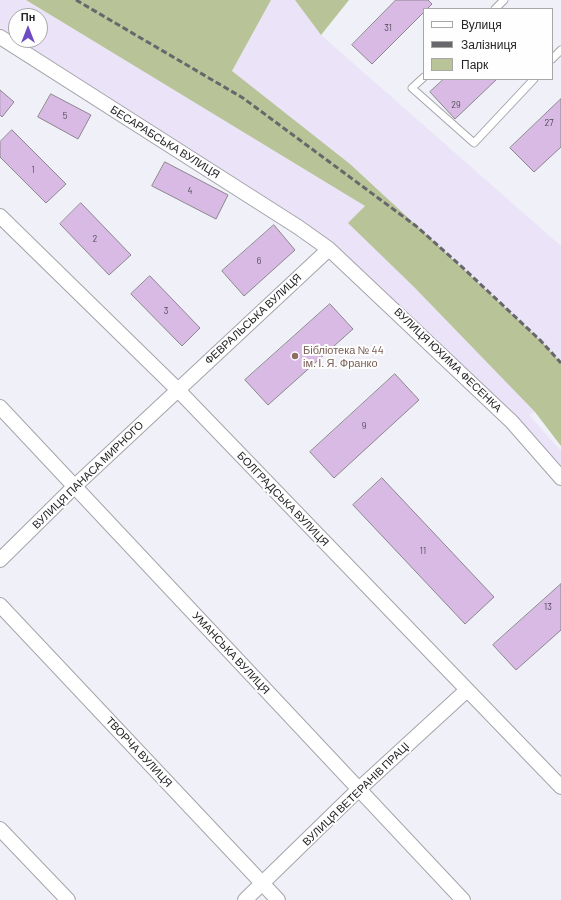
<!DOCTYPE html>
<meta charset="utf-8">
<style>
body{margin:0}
#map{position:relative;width:561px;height:900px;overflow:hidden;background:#f0f0f8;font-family:Barlow,sans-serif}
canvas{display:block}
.legend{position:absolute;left:423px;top:8px;width:130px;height:72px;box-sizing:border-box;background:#fefefe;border:1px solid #a7a7a8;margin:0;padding:5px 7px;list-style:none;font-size:12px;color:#242427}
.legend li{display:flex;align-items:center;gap:8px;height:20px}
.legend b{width:20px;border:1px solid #a7a7a8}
.north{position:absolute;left:8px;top:8px;width:40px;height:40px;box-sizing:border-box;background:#fefefe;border:1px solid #a7a7a8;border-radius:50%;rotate:0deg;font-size:11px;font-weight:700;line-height:16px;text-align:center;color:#242427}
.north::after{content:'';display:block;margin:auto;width:14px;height:18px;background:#6f4ac3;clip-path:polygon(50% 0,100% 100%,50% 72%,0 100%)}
</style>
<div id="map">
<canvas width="561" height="900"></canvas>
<ul class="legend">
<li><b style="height:5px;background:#fff"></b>Вулиця</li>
<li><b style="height:5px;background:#67676c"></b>Залізниця</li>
<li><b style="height:11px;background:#b8c497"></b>Парк</li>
</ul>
<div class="north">Пн</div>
</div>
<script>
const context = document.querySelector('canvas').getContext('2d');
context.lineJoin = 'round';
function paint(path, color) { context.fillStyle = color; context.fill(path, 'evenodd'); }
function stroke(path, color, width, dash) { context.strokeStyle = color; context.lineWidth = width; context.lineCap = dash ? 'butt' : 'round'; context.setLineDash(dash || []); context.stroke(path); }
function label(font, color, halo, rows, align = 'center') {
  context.font = font + ' Barlow,sans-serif'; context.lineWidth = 4; context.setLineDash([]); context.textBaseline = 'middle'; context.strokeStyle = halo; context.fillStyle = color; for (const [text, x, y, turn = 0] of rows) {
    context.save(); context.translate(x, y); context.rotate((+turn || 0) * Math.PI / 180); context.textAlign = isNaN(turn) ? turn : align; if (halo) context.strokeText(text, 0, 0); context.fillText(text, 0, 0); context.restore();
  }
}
paint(new Path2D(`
 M0,0H26L366,206L349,223L414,287L535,412L529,415L561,451V470L517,418L326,238L0,35ZM16,16H40V40H16Z
 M271,0H295L321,35L561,246V369L232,71Z`), '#ebe3f8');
paint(new Path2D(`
 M26,0H271L232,71L350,164L541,341L561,363V446L535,412L414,287L348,223L365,206Z
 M295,0H349L321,35Z`), '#b8c497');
const building = new Path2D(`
 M396,0H428L432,4L427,9H424V12L372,64L352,45Z
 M444,79H497L455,119L430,92Z
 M0,90L14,102L2,117L0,115Z
 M51,94L91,115L78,139L38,117Z
 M561,99V147L534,172L510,148Z
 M12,130L66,184L46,203L0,157V142Z
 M165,162L228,195L216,219L152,186Z
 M81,203L131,255L109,275L60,224Z
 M274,225L295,250L244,296L222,271Z
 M150,276L200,328L182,346L131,294Z
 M330,304L353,329L268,405L245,380Z
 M395,374L419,400L334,478L310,452Z
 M382,478L494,597L465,624L353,505Z
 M561,584V630L516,670L493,645Z`);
paint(building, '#d8bae4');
stroke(building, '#8b868d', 1);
const service = new Path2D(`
 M495,9L504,0
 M552,59L561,50
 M424,77L412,88L474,143L534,79`);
const minor = new Path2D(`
 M0,37L298,227L329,249L512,422L561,478
 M0,216L178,390L561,787
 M0,407L463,900
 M0,560L75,486L329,249
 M0,605L278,900
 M0,829L68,900
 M245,900L359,789L467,690`);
stroke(service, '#a4a4ab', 9);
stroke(minor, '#a4a4ab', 16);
stroke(service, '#fff', 7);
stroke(minor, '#fff', 14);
stroke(new Path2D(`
 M76,0L243,98L416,226L461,266L541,341L561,363`), '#67676c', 3, [6, 3]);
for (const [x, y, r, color] of [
 [295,356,4,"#8d6e63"]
]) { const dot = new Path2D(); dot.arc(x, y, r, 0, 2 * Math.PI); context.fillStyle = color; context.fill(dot); stroke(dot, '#fefefe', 1.5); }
label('9px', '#514a56', null, [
 ["31",388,28],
 ["29",456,105],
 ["5",65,116],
 ["27",549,123],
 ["1",33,170],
 ["4",190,191],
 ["2",95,239],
 ["6",259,261],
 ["3",166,311],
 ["9",364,426],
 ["11",423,551],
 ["13",548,607]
]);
label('11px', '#242427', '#fefefe', [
 ["БЕСАРАБСЬКА ВУЛИЦЯ",165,142,32],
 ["ФЕВРАЛЬСЬКА ВУЛИЦЯ",253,319,-43],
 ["ВУЛИЦЯ ЮХИМА ФЕСЕНКА",448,360,44],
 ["ВУЛИЦЯ ПАНАСА МИРНОГО",88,475,-44],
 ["БОЛГРАДСЬКА ВУЛИЦЯ",283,499,46],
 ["УМАНСЬКА ВУЛИЦЯ",231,653,47],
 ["ТВОРЧА ВУЛИЦЯ",139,752,47],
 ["ВУЛИЦЯ ВЕТЕРАНІВ ПРАЦІ",356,794,-44]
]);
label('11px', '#785e54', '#fefefe', [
 ["Бібліотека № 44",303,350],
 ["ім. І. Я. Франко",303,363]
], 'left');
</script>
